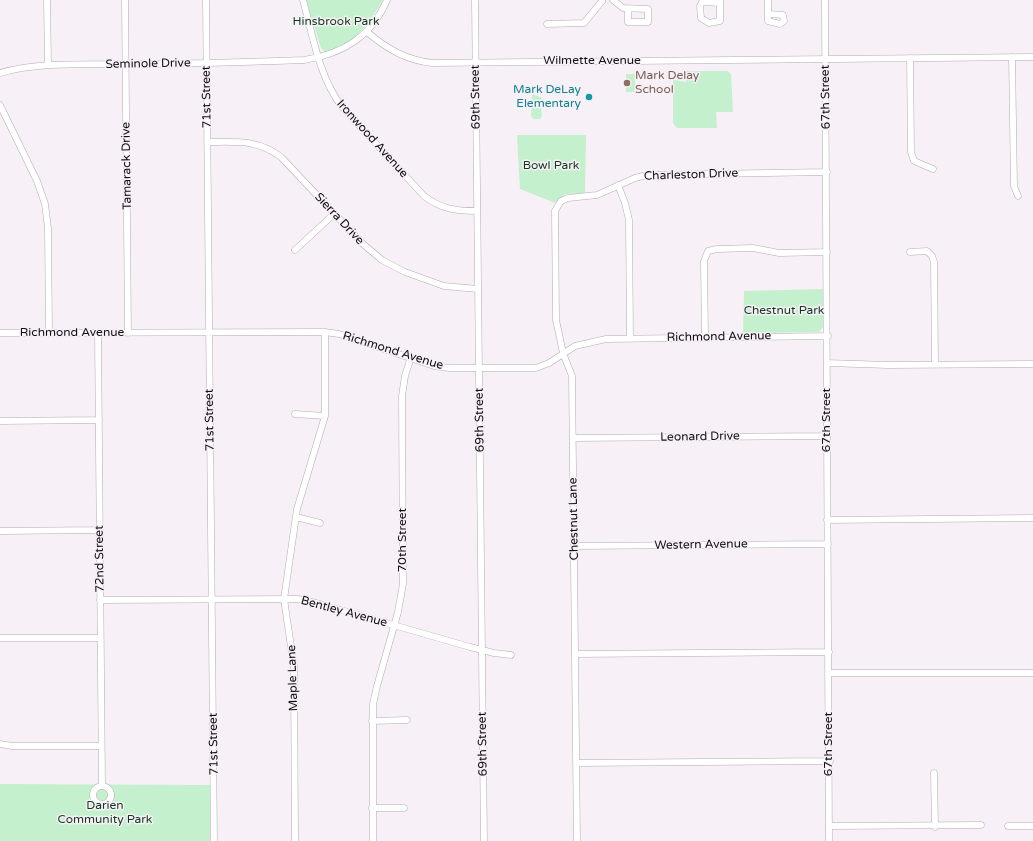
<!DOCTYPE html>
<style>
body{margin:0}
canvas{display:block;background:#f7f0f6}
</style>
<canvas width="1033" height="841"></canvas>
<script>
const context = document.querySelector('canvas').getContext('2d');
context.lineJoin = 'round';
function paint(path, color) { context.fillStyle = color; context.fill(path, 'evenodd'); }
function stroke(path, color, width, dash) { context.strokeStyle = color; context.lineWidth = width; context.lineCap = dash ? 'butt' : 'round'; context.setLineDash(dash || []); context.stroke(path); }
function label(font, color, halo, rows, align = 'center') {
  context.font = font + ' "Varela Round",sans-serif'; context.lineWidth = 3; context.setLineDash([]); context.textBaseline = 'middle'; context.strokeStyle = halo; context.fillStyle = color; for (const [text, x, y, turn = 0] of rows) {
    context.save(); context.translate(x, y); context.rotate((+turn || 0) * Math.PI / 180); context.textAlign = isNaN(turn) ? turn : align; if (halo) context.strokeText(text, 0, 0); context.fillText(text, 0, 0); context.restore();
  }
}
paint(new Path2D(`
 M306,0H383C370,22 352,47 325,52L321,48Z
 M686,71H728L731,74L733,112H716L717,128H677L673,123V80L686,82Z
 M626,74H638V79H635V92H626Z
 M532,94L540,97L543,100L541,106L542,116L540,119H534L531,116Z
 M517,135H586L585,193L565,194L555,203L520,189Z
 M824,289L823,327L819,332L743,333L744,291Z
 M0,784L210,785V841H0Z`), '#c5f0ce');
const minor = new Path2D(`
 M47,0L48,65
 M125,0L128,333
 M206,0L214,841
 M303,0C313,36 319,77 342,107L424,196C441,209 456,211 477,211
 M475,0L484,841
 M613,0L623,8L648,9V22H628V9
 M825,0L829,841
 M720,3L702,2L700,6L701,18L709,23L720,21V0
 M768,14L783,15L784,21L780,24L768,21V0
 M547,24L584,23L602,1
 M367,32C387,49 406,60 432,63L1033,57
 M1012,57L1014,186L1018,196
 M910,58L911,152L914,161L933,169
 M0,73C43,61 89,65 133,64C190,64 247,62 304,60C343,54 371,37 387,0
 M0,105L37,181L45,204L48,228L49,333
 M208,142C237,142 257,139 281,157L363,244L382,260L405,272L444,286L478,289
 M618,185L625,203L629,220L630,339
 M295,250L334,214
 M910,252L927,251L932,256L934,262L935,364
 M0,333L325,332L339,334L434,366L449,368H536L549,363L575,346L606,339L828,336
 M98,333L102,786
 M705,338L704,261L708,251L717,249L753,248L779,253L827,252
 M827,363L888,365L1033,364
 M295,414L325,416
 M0,421L99,420
 M573,438L826,436
 M296,517L320,523
 M827,520L1033,518
 M0,531L99,530
 M574,546L828,544
 M100,600L298,599L320,604L470,647L494,653L511,655
 M0,638H100
 M575,654L829,652
 M829,673H1033
 M372,721L407,720
 M0,744L12,746H101
 M576,763L830,761
 M934,773L935,827
 M93 795a9 9 0 1 1 18 0a9 9 0 1 1-18 0Z
 M372,808H404
 M829,826L981,825
 M1008,826H1033
 M295,841L294,667L284,599L297,509L325,416V332
 M373,841V704L377,686L398,612L403,584L402,396L405,376L411,357
 M577,841L572,376L563,353L556,320L555,211L561,201L568,198L597,195L635,178L647,175L827,172`);
stroke(minor, '#b2acb1', 7);
stroke(minor, '#fff', 6);
for (const [x, y, r, color] of [
 [627,83,4,"#8d6e63"],
 [589,97,4,"#0f9aa8"]
]) { const dot = new Path2D(); dot.arc(x, y, r, 0, 2 * Math.PI); context.fillStyle = color; context.fill(dot); stroke(dot, '#f7f0f6', 1.5); }
label('12px', '#0f381c', '#f7f0f6', [
 ["Hinsbrook Park",336,22],
 ["Bowl Park",551,166],
 ["Chestnut Park",784,311],
 ["Darien",105,806],
 ["Community Park",105,820]
]);
label('12px', '#110f11', '#f7f0f6', [
 ["Wilmette Avenue",592,61],
 ["Seminole Drive",148,64,-1],
 ["71st Street",207,97,-91],
 ["69th Street",476,97,-91],
 ["67th Street",826,97,-91],
 ["Ironwood Avenue",372,139,48],
 ["Tamarack Drive",127,166,-91],
 ["Charleston Drive",691,175,-2],
 ["Sierra Drive",339,219,47],
 ["Richmond Avenue",72,333],
 ["Richmond Avenue",719,337,-1],
 ["Richmond Avenue",393,351,17],
 ["71st Street",210,420,-91],
 ["69th Street",480,420,-91],
 ["67th Street",827,420,-90],
 ["Leonard Drive",700,437,-1],
 ["Chestnut Lane",574,519,-91],
 ["70th Street",403,540,-90],
 ["Western Avenue",701,545,-1],
 ["72nd Street",100,559,-91],
 ["Bentley Avenue",344,612,15],
 ["Maple Lane",293,678,-92],
 ["71st Street",214,744,-91],
 ["69th Street",483,744,-91],
 ["67th Street",829,744,-90]
]);
label('12px', '#785e54', '#f7f0f6', [
 ["Mark Delay",635,76],
 ["School",635,90]
], 'left');
label('12px', '#0d838f', '#f7f0f6', [
 ["Mark DeLay",581,90],
 ["Elementary",581,104]
], 'right');
</script>
